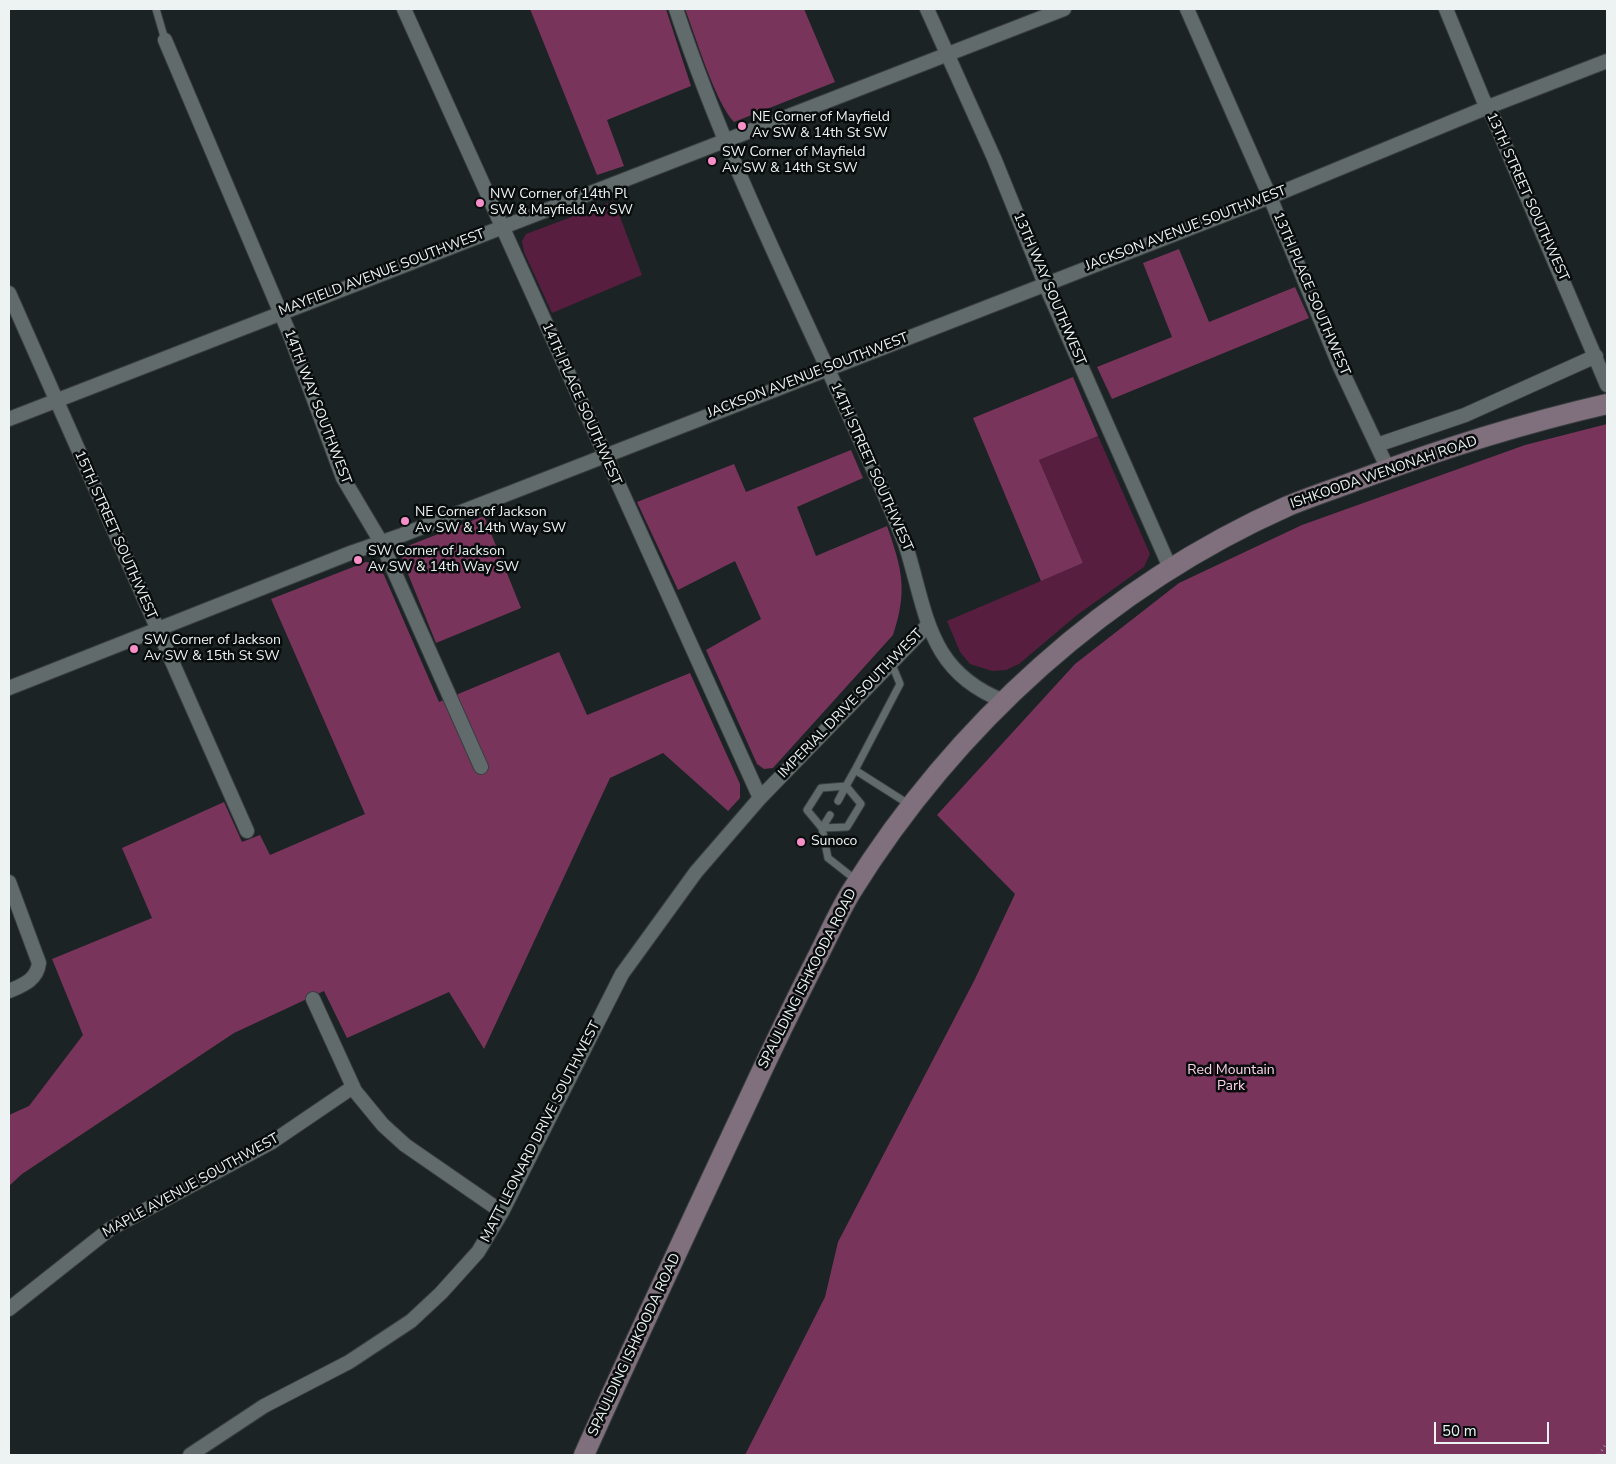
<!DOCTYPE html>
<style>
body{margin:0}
#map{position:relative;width:1616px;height:1464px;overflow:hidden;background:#1c2324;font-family:"Nunito Sans",sans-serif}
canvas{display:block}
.frame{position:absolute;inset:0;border:10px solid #edf2f3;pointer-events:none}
.scale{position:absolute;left:1434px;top:1422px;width:115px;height:22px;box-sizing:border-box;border:2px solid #edf2f3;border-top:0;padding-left:6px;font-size:15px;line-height:18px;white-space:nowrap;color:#edf2f3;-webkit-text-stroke:4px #080c0c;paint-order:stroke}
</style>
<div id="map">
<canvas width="1616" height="1464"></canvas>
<div class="frame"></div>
<div class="scale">50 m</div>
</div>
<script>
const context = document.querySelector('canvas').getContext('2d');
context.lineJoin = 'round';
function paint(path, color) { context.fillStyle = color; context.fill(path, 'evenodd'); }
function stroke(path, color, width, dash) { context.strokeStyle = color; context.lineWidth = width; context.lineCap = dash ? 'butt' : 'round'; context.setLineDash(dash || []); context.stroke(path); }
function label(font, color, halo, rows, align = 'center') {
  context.font = font + ' "Nunito Sans",sans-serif'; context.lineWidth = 5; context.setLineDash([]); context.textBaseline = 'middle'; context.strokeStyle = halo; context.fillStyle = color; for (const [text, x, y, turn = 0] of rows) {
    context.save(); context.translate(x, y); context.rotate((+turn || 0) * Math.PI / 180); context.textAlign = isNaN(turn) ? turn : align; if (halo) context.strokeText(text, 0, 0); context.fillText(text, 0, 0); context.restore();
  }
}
paint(new Path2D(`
 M614,201L642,275L552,313L524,252L522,241L526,234Z
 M1098,436L1150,554L1144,567L1077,615L1019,664L1006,670L992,671L970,664L960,652L947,621L1083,563L1039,460Z`), '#571e3f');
paint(new Path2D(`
 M530,9H666L691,86L607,120L624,166L597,175Z
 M685,9H804L835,82L734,122C716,104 695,35 685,9Z
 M1179,249L1209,322L1295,287L1309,318L1112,399L1097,367L1172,337L1143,263Z
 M1073,377L1098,436L1039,460L1083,563L1041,581L973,418Z
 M1607,424V1455H745L825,1297L838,1242L975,979L1015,894L937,815L1075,664L1179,583L1302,525L1525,445Z
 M851,450L863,478L797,507L816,556L887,526C902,569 908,590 893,635L773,768L764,769L757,764L706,650L761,619L735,561L678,590L637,502L734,464L746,492Z
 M484,516L521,608L436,643L402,559L405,547Z
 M366,562L374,563L384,575L439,702L559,652L587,715L690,673L740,784V798L728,811L663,753L610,778L484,1049L449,992L347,1038L324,991L234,1033L22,1174L9,1186V1115L29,1106L83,1035L52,959L152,918L122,848L224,802L242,842L260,835L270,855L365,814L271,599Z`), '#78345b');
const lane = new Path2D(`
 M156,9L165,40
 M855,770L900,684L891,662
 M838,801L846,786
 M830,815L822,828L807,810L821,788L846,786
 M856,880L828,858L822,828L847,827L861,804L846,786L855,770L910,805`);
const street = new Path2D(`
 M404,9L760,798
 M676,9C737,193 831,364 905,543C927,611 926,671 1004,701
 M927,9L994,158L1045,284L1171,570
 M1187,9L1270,197L1340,367L1388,469
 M1446,9L1483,99L1493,117L1607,385
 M165,40L290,335L343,478L381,542L481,767
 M9,293L247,831
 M9,419L1064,9
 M1377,445L1465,415L1596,356
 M9,688L353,552L402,535L1270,197L1488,107L1607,61
 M9,882L39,963C37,980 23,985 9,991
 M313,999L355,1091L383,1125L405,1145L502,1212
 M9,1309L110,1229L272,1142L353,1087
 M190,1455L264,1406L349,1362L411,1321L441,1293L478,1252L502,1212L622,974L696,872L760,798L928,625`);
const secondary = new Path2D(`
 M584,1455C636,1339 690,1224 744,1109C768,1057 793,1005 819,954C829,934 839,912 851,892C955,725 1108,586 1288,506C1312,496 1337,488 1361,479C1441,449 1524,423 1607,404`);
stroke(lane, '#393f40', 9);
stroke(street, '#393f40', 16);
stroke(secondary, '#393f40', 22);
stroke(new Path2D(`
 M1599,1455L1607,1442`), '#8e9394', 2.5, [1, 4]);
stroke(lane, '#626b6c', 7);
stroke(street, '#626b6c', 14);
stroke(secondary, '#80707d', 20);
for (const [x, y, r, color] of [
 [742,126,5,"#f98fc9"],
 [712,161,5,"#f98fc9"],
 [480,203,5,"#f98fc9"],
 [405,521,5,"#f98fc9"],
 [358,560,5,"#f98fc9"],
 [134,649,5,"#f98fc9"],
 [801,842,5,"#f98fc9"]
]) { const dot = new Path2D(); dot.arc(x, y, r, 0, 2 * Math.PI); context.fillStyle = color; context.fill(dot); stroke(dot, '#080c0c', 2); }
label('14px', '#edf2f3', '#080c0c', [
 ["NE Corner of Mayfield",752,118],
 ["Av SW & 14th St SW",752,134],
 ["SW Corner of Mayfield",722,153],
 ["Av SW & 14th St SW",722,169],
 ["NW Corner of 14th Pl",490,195],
 ["SW & Mayfield Av SW",490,211],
 ["NE Corner of Jackson",415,513],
 ["Av SW & 14th Way SW",415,529],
 ["SW Corner of Jackson",368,552],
 ["Av SW & 14th Way SW",368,568],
 ["SW Corner of Jackson",144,641],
 ["Av SW & 15th St SW",144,657],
 ["Sunoco",811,842]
], 'left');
label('14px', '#edf2f3', '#080c0c', [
 ["13TH STREET SOUTHWEST",1527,197,66],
 ["JACKSON AVENUE SOUTHWEST",1186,229,-21],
 ["MAYFIELD AVENUE SOUTHWEST",382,273,-21],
 ["13TH WAY SOUTHWEST",1049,289,67],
 ["13TH PLACE SOUTHWEST",1311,294,67],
 ["JACKSON AVENUE SOUTHWEST",808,376,-21],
 ["14TH PLACE SOUTHWEST",581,404,66],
 ["14TH WAY SOUTHWEST",317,407,69],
 ["14TH STREET SOUTHWEST",871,467,66],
 ["ISHKOODA WENONAH ROAD",1384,473,-19],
 ["15TH STREET SOUTHWEST",115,535,66],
 ["IMPERIAL DRIVE SOUTHWEST",851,704,-46],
 ["SPAULDING ISHKOODA ROAD",808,979,-63],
 ["MATT LEONARD DRIVE SOUTHWEST",541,1132,-63],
 ["MAPLE AVENUE SOUTHWEST",191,1186,-29],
 ["SPAULDING ISHKOODA ROAD",635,1345,-65]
]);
label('14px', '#fdd3e8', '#080c0c', [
 ["Red Mountain",1231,1071],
 ["Park",1231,1087]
]);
</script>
